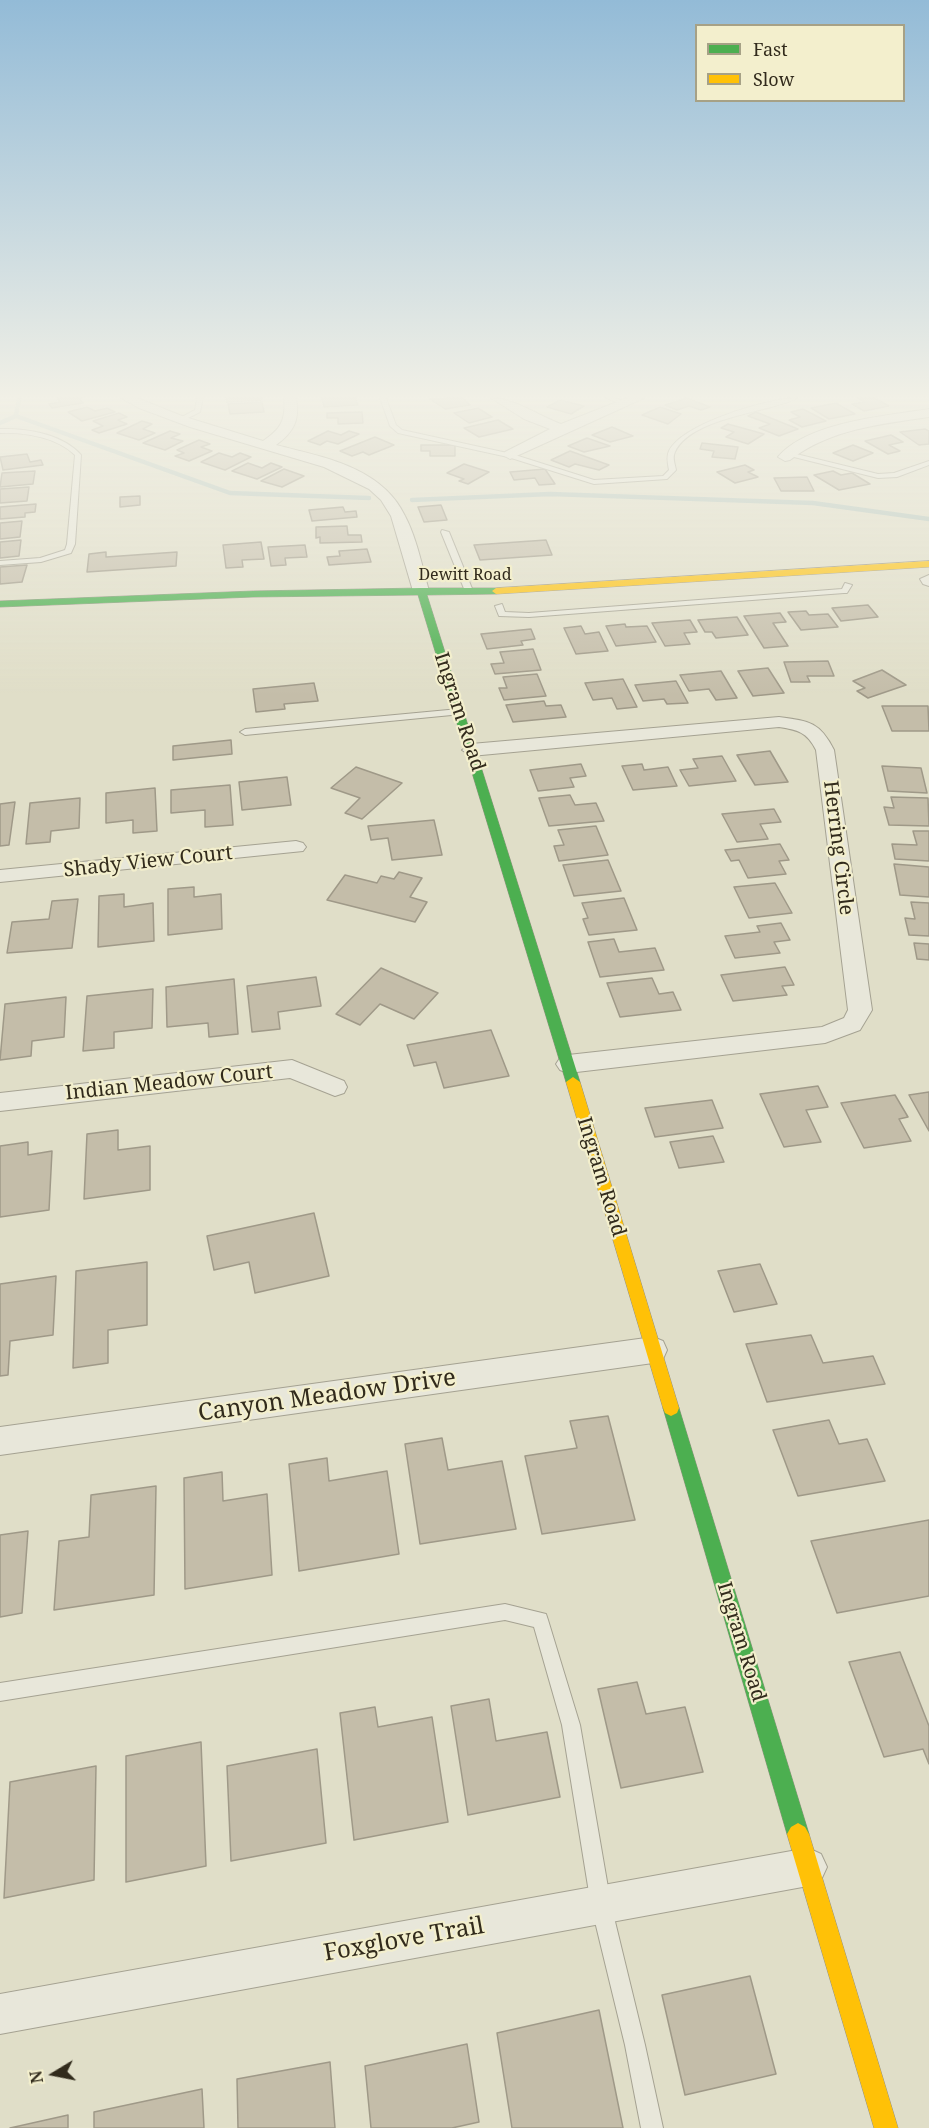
<!DOCTYPE html>
<style>
body{margin:0}
#map{position:relative;width:929px;height:2128px;overflow:hidden;background:#e0dec8;font-family:"Noto Serif",serif}
canvas{display:block}
.legend{position:absolute;left:695px;top:24px;width:210px;height:78px;box-sizing:border-box;background:#f3efcd;border:2px solid #a6a186;margin:0;padding:8px 10px;list-style:none;font-size:18px;color:#322b1c}
.legend li{display:flex;align-items:center;gap:12px;height:30px}
.legend b{width:30px;border:2px solid #a6a186}
.north{position:absolute;left:24px;top:2044px;width:60px;height:60px;-webkit-text-stroke:4px #f3efcd;paint-order:stroke;rotate:260deg;font-size:16px;font-weight:700;line-height:24px;text-align:center;color:#322b1c}
.north::after{content:'';display:block;margin:auto;width:21px;height:27px;background:#322b1c;clip-path:polygon(50% 0,100% 100%,50% 72%,0 100%)}
</style>
<div id="map">
<canvas width="929" height="2128"></canvas>
<ul class="legend">
<li><b style="height:8px;background:#4caf50"></b>Fast</li>
<li><b style="height:8px;background:#ffc107"></b>Slow</li>
</ul>
<div class="north">N</div>
</div>
<script>
const context = document.querySelector('canvas').getContext('2d');
context.lineJoin = 'round';
function stroke(path, color, width, dash) { context.strokeStyle = color; context.lineWidth = width; context.lineCap = dash ? 'butt' : 'round'; context.setLineDash(dash || []); context.stroke(path); }
function paint(path, color) { context.fillStyle = color; context.fill(path, 'evenodd'); }
function label(font, color, halo, rows, align = 'center') {
  context.font = font + ' "Noto Serif",serif'; context.lineWidth = 4.5; context.setLineDash([]); context.textBaseline = 'middle'; context.strokeStyle = halo; context.fillStyle = color; for (const [text, x, y, turn = 0] of rows) {
    context.save(); context.translate(x, y); context.rotate((+turn || 0) * Math.PI / 180); context.textAlign = isNaN(turn) ? turn : align; if (halo) context.strokeText(text, 0, 0); context.fillText(text, 0, 0); context.restore();
  }
}
stroke(new Path2D(`
 M16,416L230,493L369,498
 M16,416L19,398
 M0,423L16,416
 M412,500L550,494L813,503L929,519`), '#b4c6be', 4.5);
const building = new Path2D(`
 M57,398H82H79L83,403L52,408L49,404L60,402Z
 M226,398H262V400L227,402Z
 M322,398H355L358,405L324,407Z
 M463,398L470,405L445,409L430,399Z
 M687,398L710,407L701,410L689,406L677,410L665,405Z
 M858,398H874L889,406L864,411L852,404L865,402Z
 M560,400L584,406L571,414L547,407Z
 M262,402L264,412L230,414L228,404Z
 M836,403L855,414L829,419L811,408Z
 M87,407L95,411L107,408L115,412L82,421L68,412Z
 M660,407L681,414L668,424L642,415Z
 M478,408L492,417L469,423L454,413Z
 M803,409L826,421L802,427L789,420L800,417L791,412Z
 M362,412L363,423L338,424V418H327V413Z
 M756,412L798,429L779,436L759,428L770,424L748,416Z
 M119,413L127,417L118,420L127,424L99,433L92,430L103,426L93,421Z
 M498,420L513,429L479,437L464,428Z
 M142,421L152,424L143,429L155,433L139,440L117,433Z
 M728,424L764,434L748,444L726,437L734,432L721,428Z
 M612,427L633,436L610,442L592,435Z
 M925,429L929,431V444L919,445L900,432Z
 M170,431L180,434L171,438L183,441L165,450L143,443Z
 M328,431L341,435L349,431L359,434L338,444L327,441L320,445L308,441Z
 M891,435L903,442L889,445L900,451L888,454L865,441Z
 M375,437L394,445L369,455L363,452L352,456L340,451Z
 M587,438L610,446L584,452L568,446Z
 M199,440L210,444L201,447L212,451L189,461L175,456L184,453L177,450Z
 M702,443L738,447L735,459L712,457L714,451L700,449Z
 M421,445H455V456H430V451H421Z
 M853,445L873,453L853,461L833,453Z
 M570,451L609,465L599,470L575,464L569,467L551,460Z
 M219,453L232,457L240,453L251,457L225,470L201,462Z
 M27,454L30,462L41,460L43,465L3,470L0,457Z
 M248,463L262,468L271,463L282,467L257,479L232,471Z
 M464,464L489,472L468,484L459,481L464,479L447,473Z
 M745,465L754,470L748,472L758,477L735,483L717,472Z
 M284,469L304,476L282,487L261,481Z
 M545,469L555,484L539,485L535,478L514,480L510,472Z
 M35,471L33,484L0,487L2,473Z
 M833,471L841,475L852,473L870,484L839,490L814,475Z
 M807,477L814,491H781L774,478Z
 M29,487L27,501L0,503V489Z
 M140,496V505L120,507V497Z
 M36,504L35,512L25,513V517L0,519V507Z
 M441,505L447,520L424,522L418,507Z
 M343,507L345,512L356,511L357,517L312,521L309,510Z
 M22,521L20,537L0,539V523Z
 M347,526L348,535H361L362,542L320,543V537L316,538V527Z
 M21,540L19,556L0,558V542Z
 M546,540L552,555L480,560L474,545Z
 M261,542L264,559L242,560L243,567L226,568L223,545Z
 M305,545L307,557L285,558L286,565L271,566L268,547Z
 M367,549L371,562L329,565L327,557L340,556L339,551Z
 M106,552V557L177,552L176,566L87,572L89,554Z
 M27,565L22,582L0,584V567Z
 M868,605L878,617L841,621L832,608Z
 M806,611L809,615L828,614L838,627L801,630L788,612Z
 M780,613L786,622L773,623L788,646L764,648L744,616Z
 M737,617L748,635L716,638L712,632H705L698,620Z
 M690,620L697,632L684,633L690,644L665,646L652,623Z
 M625,624L626,627L647,626L656,642L616,646L606,626Z
 M581,626L585,634L599,632L608,651L576,654L564,628Z
 M531,629L535,639L521,641L523,645L487,649L481,634Z
 M533,649L541,670L495,674L491,664L504,663L500,652Z
 M828,661L834,676H807L810,682H791L784,662Z
 M768,668L784,693L753,696L738,671Z
 M882,670L906,685L868,698L857,691L865,688L853,681Z
 M721,671L737,698L716,700L709,689L689,691L680,675Z
 M537,674L546,696L504,700L499,688H507L503,677Z
 M623,679L637,707L617,709L612,698L593,700L585,683Z
 M676,681L688,703L667,704L664,699L643,701L635,685Z
 M314,683L318,701L284,704L285,709L256,712L253,689Z
 M544,701L546,706L561,705L566,717L513,722L506,705Z
 M882,706H928L929,731H892Z
 M231,740L232,754L173,760V746Z
 M770,751L788,782L755,785L737,755Z
 M722,756L736,781L689,786L680,770L698,768L693,759Z
 M581,764L586,776L570,778L574,787L538,791L530,770Z
 M642,764L644,770L668,767L677,786L633,790L622,766Z
 M882,766L921,768L927,793L888,791Z
 M356,767L402,783L362,819L345,813L360,798L331,788Z
 M287,777L291,805L242,810L239,782Z
 M230,785L233,825L205,827V810L171,813V790Z
 M155,788L157,831L133,833V820L106,823V793Z
 M570,795L575,805L596,803L604,821L549,826L539,798Z
 M891,797L928,798L929,826L889,825L884,807L894,808Z
 M80,798L79,828L51,831L50,842L26,844L30,803Z
 M15,802L9,845L0,846V804Z
 M774,809L781,822L760,824L768,839L737,842L722,814Z
 M434,820L442,855L392,860L388,838L371,840L368,826Z
 M596,826L608,855L559,861L554,846L564,845L558,830Z
 M913,831H929V861L895,859L892,844L917,845Z
 M780,844L789,860L779,861L786,874L748,878L739,860L731,861L725,850Z
 M608,860L621,891L574,896L563,865Z
 M894,864L929,867V897L900,895Z
 M399,872L422,878L410,897L427,902L415,922L327,900L345,875L377,883L381,876L394,879Z
 M775,883L792,913L749,918L734,887Z
 M194,887V897L221,894L222,929L168,935V889Z
 M124,894V907L153,903L154,941L98,947L99,896Z
 M624,898L637,930L589,935L583,919L588,918L582,903Z
 M78,899L72,948L7,953L12,922L49,919L52,901Z
 M911,902L929,903V936L909,935L905,918L915,919Z
 M781,923L790,940L774,942L780,953L735,958L725,936L760,932L757,926Z
 M614,939L619,952L655,948L664,970L600,977L588,942Z
 M914,943L929,944V960L917,959Z
 M785,967L794,985L782,986L787,995L733,1001L721,975Z
 M381,968L438,993L414,1019L380,1004L360,1025L336,1014Z
 M316,977L321,1006L278,1012L280,1029L252,1032L247,986Z
 M652,978L659,994L673,992L681,1010L620,1017L607,983Z
 M234,979L238,1034L209,1037L208,1023L167,1027L166,987Z
 M153,989L152,1028L114,1032V1048L83,1051L87,996Z
 M66,997L64,1037L32,1041L31,1056L0,1060L5,1004Z
 M491,1030L509,1076L444,1088L436,1062L414,1066L407,1045Z
 M818,1086L828,1107L806,1110L821,1142L784,1147L760,1094Z
 M929,1092V1131L909,1095Z
 M895,1095L908,1117L899,1119L911,1141L864,1148L841,1103Z
 M712,1100L723,1128L655,1137L645,1108Z
 M118,1130V1150L150,1146V1190L84,1199L87,1134Z
 M713,1136L724,1162L679,1168L670,1142Z
 M28,1142V1155L52,1151L49,1210L0,1217V1146Z
 M314,1213L329,1276L255,1293L249,1262L214,1270L207,1236Z
 M147,1262V1325L108,1330V1363L73,1368L76,1271Z
 M760,1264L777,1304L734,1312L718,1271Z
 M56,1276L53,1335L10,1341L8,1375L0,1376V1284Z
 M811,1335L823,1363L873,1356L885,1384L767,1402L746,1344Z
 M608,1416L635,1520L542,1534L525,1456L577,1448L570,1421Z
 M829,1420L839,1444L867,1439L885,1481L798,1496L773,1430Z
 M442,1438L448,1470L502,1461L516,1529L420,1544L405,1444Z
 M327,1458L329,1481L387,1471L399,1554L299,1571L289,1464Z
 M222,1472L223,1501L267,1494L272,1575L185,1589L184,1478Z
 M156,1486L154,1595L54,1610L59,1541L89,1537L91,1495Z
 M929,1520V1596L837,1613L811,1541Z
 M28,1531L22,1613L0,1617V1535Z
 M900,1652L929,1726V1764L923,1749L884,1757L849,1662Z
 M637,1682L646,1714L685,1707L703,1772L621,1788L598,1689Z
 M489,1699L496,1741L547,1732L560,1797L468,1815L451,1706Z
 M375,1707L378,1727L432,1717L448,1822L354,1840L340,1713Z
 M201,1742L206,1866L126,1882V1756Z
 M317,1749L326,1843L231,1861L227,1766Z
 M96,1766L94,1880L4,1898L10,1782Z
 M750,1976L776,2074L685,2095L662,1995Z
 M599,2010L623,2128H512L497,2033Z
 M467,2044L479,2122L452,2128H371L365,2066Z
 M330,2062L335,2128H238L237,2079Z
 M202,2089L204,2128H94V2112Z
 M68,2115V2128H10Z`);
paint(building, '#c4bda9');
stroke(building, '#9f9988', 1.5);
const lane = new Path2D(`
 M197,398H203L200,412L184,420H180V418L195,410Z
 M380,398H386L396,425L402,430L512,454L594,480L663,476L669,470C668,464 666,457 669,451C682,424 768,398 797,398C768,413 691,417 675,452C672,458 675,464 676,470L667,479L594,484L508,457L398,433L390,426Z
 M606,398H615L627,403L624,405Z
 M0,429C26,428 63,434 81,455L75,544L71,553L41,562L0,565V561L40,558L65,550L67,544L75,455C57,437 24,432 0,433Z
 M788,452L878,474L894,473L929,461V465L897,477L878,478L786,455L785,454Z
 M442,530L449,532L473,591L472,593L465,591L441,532Z
 M845,583L852,585L847,593H844L529,617L499,616L495,606L502,604L505,612L529,613L842,589Z
 M459,709L463,712L462,714L245,735L240,732L245,729Z
 M505,1604L546,1614L548,1620L580,1725L611,1905L645,2045L663,2128H641L625,2045L591,1905L562,1725L534,1627L505,1620L0,1701V1683Z`);
const street = new Path2D(`
 M121,398H137L182,416L263,441C281,429 286,420 284,398H296C300,420 294,432 276,445C323,457 382,467 405,516C417,539 422,566 429,591L421,596L413,591L391,516L381,500L369,489L324,467L190,427L139,408Z
 M491,398C514,398 539,416 561,424L627,398H644L510,459L503,455L505,452L550,429L524,419Z
 M929,409V417C881,424 830,429 790,460L785,461L778,457C807,422 886,416 929,409Z
 M929,575V586L923,584L920,579Z
 M779,717C809,721 820,722 834,750L872,1010L860,1030L825,1043L568,1073L560,1070L556,1064L560,1058L568,1055L822,1027L844,1018L848,1010L816,750C807,732 798,730 779,727L471,756L462,750L471,744Z
 M296,841L303,843L306,847L303,851L0,882V870Z
 M292,1060L344,1081L347,1087L344,1093L335,1096L290,1078L0,1111V1093Z
 M653,1337L663,1341L667,1350L663,1359L653,1363L0,1455V1427Z
 M808,1848L821,1854L827,1867L821,1880L808,1886L0,2034V1994Z`);
const fast = new Path2D(`
 M421,588H496L500,591L496,594L427,595L580,1082L578,1086L573,1087L566,1082L418,595L253,597L0,607V601L253,591Z
 M671,1400L677,1403L679,1408L809,1834L805,1841L798,1845L791,1841L787,1834L663,1408L665,1403Z`);
const slow = new Path2D(`
 M929,561V567L496,594L492,591L496,588Z
 M573,1077L580,1082L679,1408L677,1413L671,1416L665,1413L663,1408L566,1082Z
 M798,1823L805,1827L809,1834L898,2128H874L787,1834L791,1827Z`);
stroke(lane, '#a5a292', 2);
stroke(street, '#a5a292', 2);
stroke(fast, '#949182', 1);
stroke(slow, '#949182', 1);
paint(lane, '#e8e7da');
paint(street, '#e8e7da');
paint(fast, '#4caf50');
paint(slow, '#ffc107');
const sky = context.createLinearGradient(0, 0, 0, 696);
sky.addColorStop(0, '#93bbd7');
sky.addColorStop(0.57, '#f1f0e6');
sky.addColorStop(1, '#f1f0e600');
context.fillStyle = sky;
context.fillRect(0, 0, 929, 696);
label('16px', '#322b1c', '#f3efcd', [
 ["Dewitt Road",465,575]
]);
label('20px', '#322b1c', '#f3efcd', [
 ["Ingram Road",459,712,72],
 ["Herring Circle",838,848,83],
 ["Shady View Court",148,862,-6],
 ["Indian Meadow Court",169,1083,-6],
 ["Ingram Road",601,1177,73],
 ["Ingram Road",741,1642,73]
]);
label('24px', '#322b1c', '#f3efcd', [
 ["Canyon Meadow Drive",327,1396,-8],
 ["Foxglove Trail",404,1940,-10]
]);
</script>
